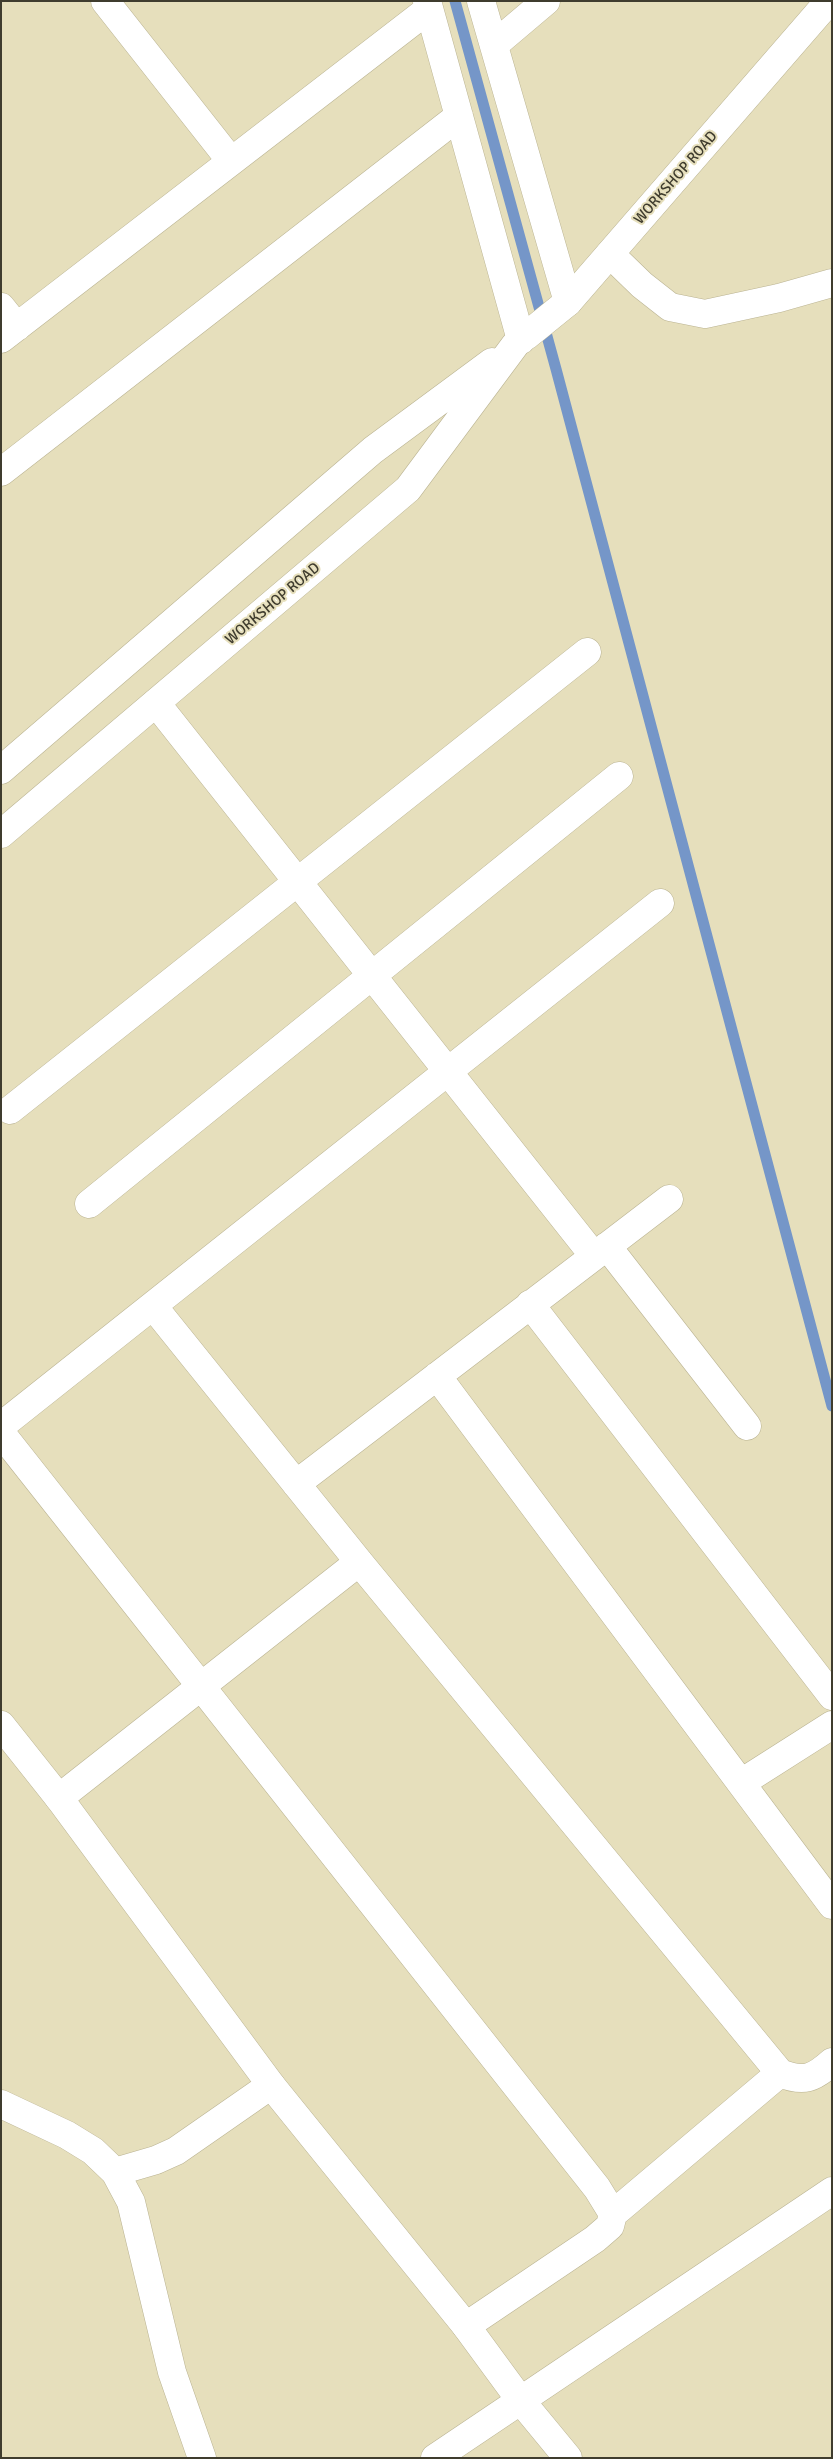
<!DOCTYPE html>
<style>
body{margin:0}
#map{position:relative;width:833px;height:2459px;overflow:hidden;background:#e6dfbc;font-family:Signika,sans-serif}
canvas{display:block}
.frame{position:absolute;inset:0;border:2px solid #3f3c2e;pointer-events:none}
</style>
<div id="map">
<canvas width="833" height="2459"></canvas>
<div class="frame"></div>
</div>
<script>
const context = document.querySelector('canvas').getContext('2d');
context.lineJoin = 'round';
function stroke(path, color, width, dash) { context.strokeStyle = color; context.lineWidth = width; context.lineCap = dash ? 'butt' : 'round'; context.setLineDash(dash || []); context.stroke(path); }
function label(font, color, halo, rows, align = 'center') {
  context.font = font + ' Signika,sans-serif'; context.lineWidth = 4; context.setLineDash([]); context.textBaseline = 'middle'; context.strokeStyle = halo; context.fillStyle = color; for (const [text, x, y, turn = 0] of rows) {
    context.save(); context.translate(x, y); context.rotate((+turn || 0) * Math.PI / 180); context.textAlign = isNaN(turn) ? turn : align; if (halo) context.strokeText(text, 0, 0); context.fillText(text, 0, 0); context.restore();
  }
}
stroke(new Path2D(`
 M455,1L556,369L832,1406`), '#7596c8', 11);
const minor = new Path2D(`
 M105,1L231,161
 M427,1L521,340
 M481,1L568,302
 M494,45L546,1
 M610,254L642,285L670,307L705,314L779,298L832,283
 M1,307L17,327
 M1,339L429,9
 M1,472L459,116
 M156,703L594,1256
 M10,1110L587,652
 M89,1204L619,776
 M607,1246L747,1426
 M530,1304L832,1696
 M153,1306L359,1562L780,2073C804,2083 814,2078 832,2062
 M437,1376L832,1905
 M1,1426L660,903
 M1,1433L597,2188L613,2214L610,2226L595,2239L466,2326
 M296,1484L669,1199
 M741,1783L832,1725
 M59,1798L359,1562
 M1,2104L67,2135L93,2151L115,2172L131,2202L172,2372L202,2458
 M115,2172L156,2160L176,2151L271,2085
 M613,2214L780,2073
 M435,2458L832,2191`);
const tertiary = new Path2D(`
 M1,1725L59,1798L271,2085L466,2326L521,2401L568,2458`);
const secondary = new Path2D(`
 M526,336L568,302L829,1
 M1,770L373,450L492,362
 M1,834L408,489L515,345`);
stroke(minor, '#bab392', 29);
stroke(tertiary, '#bab392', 29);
stroke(secondary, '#bab392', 29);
stroke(minor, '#fff', 28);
stroke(tertiary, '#fff', 28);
stroke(secondary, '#fff', 28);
label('15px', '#3f3c2e', '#e6dfbc', [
 ["WORKSHOP ROAD",676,178,-49],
 ["WORKSHOP ROAD",273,604,-40]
]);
</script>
